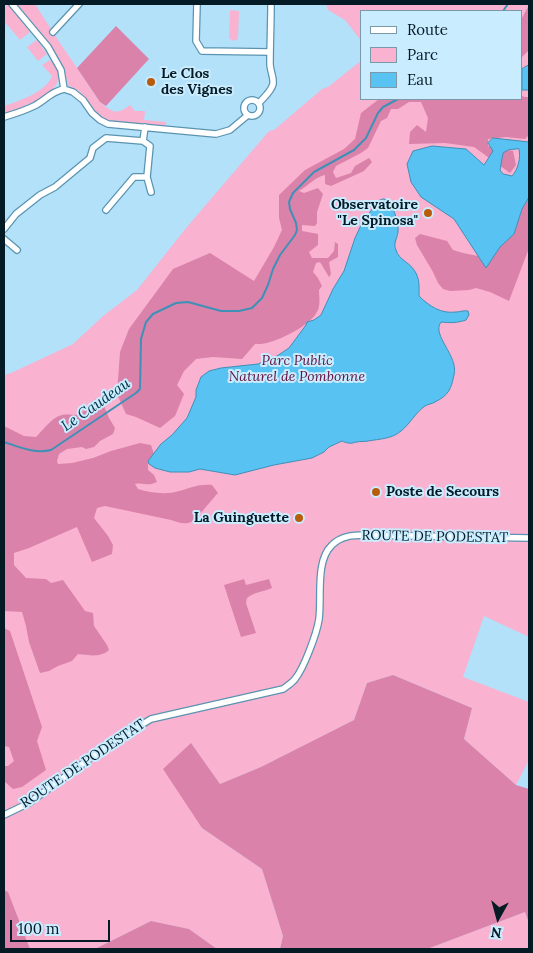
<!DOCTYPE html>
<style>
body{margin:0}
#map{position:relative;width:533px;height:953px;overflow:hidden;background:#b3e1fa;font-family:Lora,serif}
canvas{display:block}
.frame{position:absolute;inset:0;border:5px solid #041b26;pointer-events:none}
.legend{position:absolute;left:360px;top:10px;width:162px;height:90px;box-sizing:border-box;background:#caecff;border:1px solid #7b98a8;margin:0;padding:6px 9px;list-style:none;font-size:15px;color:#041b26}
.legend li{display:flex;align-items:center;gap:10px;height:25px}
.legend b{width:25px;border:1px solid #7b98a8}
.north{position:absolute;left:473px;top:893px;width:50px;height:50px;-webkit-text-stroke:4px #caecff;paint-order:stroke;rotate:187deg;font-size:14px;font-weight:700;line-height:20px;text-align:center;color:#041b26}
.north::after{content:'';display:block;margin:auto;width:18px;height:22px;background:#041b26;clip-path:polygon(50% 0,100% 100%,50% 72%,0 100%)}
.scale{position:absolute;left:10px;top:920px;width:100px;height:22px;box-sizing:border-box;border:2px solid #041b26;border-top:0;padding-left:6px;font-size:15px;line-height:18px;white-space:nowrap;color:#041b26;-webkit-text-stroke:4px #caecff;paint-order:stroke}
</style>
<div id="map">
<canvas width="533" height="953"></canvas>
<div class="frame"></div>
<ul class="legend">
<li><b style="height:6px;background:#fff"></b>Route</li>
<li><b style="height:14px;background:#f9b2d0"></b>Parc</li>
<li><b style="height:14px;background:#58c2f3"></b>Eau</li>
</ul>
<div class="north">N</div>
<div class="scale">100 m</div>
</div>
<script>
const context = document.querySelector('canvas').getContext('2d');
context.lineJoin = 'round';
function paint(path, color) { context.fillStyle = color; context.fill(path, 'evenodd'); }
function stroke(path, color, width, dash) { context.strokeStyle = color; context.lineWidth = width; context.lineCap = dash ? 'butt' : 'round'; context.setLineDash(dash || []); context.stroke(path); }
function label(font, color, halo, rows, align = 'center') {
  context.font = font + ' Lora,serif'; context.lineWidth = 4; context.setLineDash([]); context.textBaseline = 'middle'; context.strokeStyle = halo; context.fillStyle = color; for (const [text, x, y, turn = 0] of rows) {
    context.save(); context.translate(x, y); context.rotate((+turn || 0) * Math.PI / 180); context.textAlign = isNaN(turn) ? turn : align; if (halo) context.strokeText(text, 0, 0); context.fillText(text, 0, 0); context.restore();
  }
}
paint(new Path2D(`
 M8,4L30,32L20,40L4,21V7Z
 M17,4H35L58,40L100,102C112,112 116,116 130,105L135,111H145L144,120L166,122V124L165,126L106,120L100,117L80,92L68,85L64,68L49,44Z
 M326,4H529V637L484,616L463,677L529,702V760L516,785L464,739L472,708L393,675L367,683L354,720L261,767L220,784L191,743L202,828L262,869L283,936L280,949H217L189,929L151,921L95,949H30L8,893L4,890V375L11,373L73,344L103,316L137,290L186,228L269,131L274,130L322,89L328,87L362,60V99H522V11H362V42L345,20L328,10Z
 M230,10L239,11L238,39L233,41L229,38Z
 M37,40L47,54L38,61L27,47Z
 M50,60C52,62 56,66 58,69C68,92 19,108 4,114V106C19,101 46,92 52,76L42,65Z
 M525,912L529,923V949H427Z`), '#f9b2d0');
paint(new Path2D(`
 M529,5V48L528,51L522,57V18Z
 M116,26L149,59L106,106L100,102L77,68Z
 M522,96L525,97H529V135L525,139L506,137L488,139V146L513,151L516,165L510,173L474,147L445,143L409,144L410,132L417,125L426,132L428,118L421,102H409L398,109H391L387,118L381,121L368,148L361,153L336,166L333,172L336,178L351,173L355,166L369,158L372,162L364,171L331,186L325,184V175C315,177 308,186 299,191L304,193L318,188L323,194L317,212V223L315,226L302,225V231L318,234V245L309,252L312,258H328L334,251L335,242L338,244V257L329,262L331,274L329,277L320,262L316,263L313,272L318,278L322,286L319,290C319,295 320,301 319,306C317,323 282,339 267,343C263,344 259,344 255,344L242,359L213,357L196,359L184,371L177,385L184,394L175,416L160,428L136,417L126,414L117,394L120,352L129,329L173,269L210,253L254,281L274,247L282,230L279,218V195L305,170L344,149L355,139L361,113L379,99H522Z
 M529,197V248L509,301L490,292L476,288L469,290L450,291L443,289L438,283L433,272L417,245L415,238L420,234L447,241L453,250L463,253L478,256L486,267L500,247L514,234L522,209Z
 M101,398L109,418L115,428L113,434L100,441L94,447L86,449L82,447L67,449L59,454L57,461L58,464L72,463L93,458L111,451L140,443L151,445L154,454L148,461V470L154,475L157,482C147,487 144,482 135,484L138,489C151,493 166,495 179,491C192,488 197,484 212,485L218,493C212,499 197,519 191,522C185,525 177,522 171,520L105,506L97,508L94,518L108,536L113,545L112,554L92,562L77,527L29,548L14,553V565L26,578L46,579L51,583L63,580L85,611L93,613L94,626L107,645L109,650C100,658 89,655 78,654L72,661L58,666L49,671L40,673L29,642L26,626L22,612L4,611V426L24,436L36,437C43,430 52,417 62,415C67,414 73,415 79,415L87,408L94,400Z
 M244,579L246,585L269,579L272,588C263,592 254,592 247,598L246,603L256,633L241,637L224,585Z
 M4,628L10,631L42,727L37,741L46,770L22,787L13,789L4,781V766H8L14,761L9,747L4,746Z
 M393,675L472,708L464,739L516,785L529,789V923L525,912L427,949H280L283,936L262,869L202,828L163,769L191,743L220,784L261,767L354,720L367,683Z
 M4,890L8,892L30,949H4Z
 M151,921L189,929L217,949H95Z`), '#db82aa');
const water = new Path2D(`
 M529,65V90H522V69Z
 M493,138L529,142V197L522,209L514,234L500,247L486,268L454,219L421,197L411,182L407,164L413,151L432,146L466,149L484,165L493,151L488,143ZM519,149C521,157 518,170 512,176L503,174L500,170L503,153L508,150Z
 M384,199L390,202C394,211 399,222 398,232C397,239 393,243 396,250C399,260 409,262 414,270C420,278 419,287 419,296C429,306 441,314 456,312C461,312 463,310 468,311L469,315L466,320C457,323 451,323 441,322C431,335 459,356 454,375C451,389 449,395 435,402C432,404 428,404 425,406C415,413 410,424 401,431C392,439 379,439 368,441C364,442 360,441 357,442C353,442 353,444 349,443C347,443 344,442 342,441L329,447L324,452L312,458L274,465L235,475L200,469L189,472H170L155,468L149,464L148,461L161,444L172,435L187,418L196,397V390L201,377L209,371L221,368L258,364L277,356L289,348L306,325L307,322L314,320L321,315L333,289L344,271L355,238L362,223L378,201Z`);
paint(water, '#58c2f3');
stroke(water, '#3f90b6', 1);
stroke(new Path2D(`
 M503,11L508,4
 M4,442C20,447 34,454 51,450L136,393L140,389L141,339L146,322L153,314L176,303L188,302L221,311H239L252,308L262,298L268,285L273,269L280,255L295,235L297,230L296,223L290,209L289,202L293,193L314,172L354,150L366,138L378,113L383,107L398,99`), '#3f90b6', 2);
const minor = new Path2D(`
 M12,4L48,47L61,70L64,89
 M197,4L196,41L202,51L270,52
 M53,32L79,4
 M64,89L73,92L83,100L92,113L100,120L108,124L216,134L230,130L248,115
 M244 108a8 8 0 1 1 16 0a8 8 0 1 1-16 0Z
 M259,103C264,97 271,92 273,84C274,77 270,71 270,64C270,44 271,24 271,4
 M4,117C14,114 24,111 34,106C46,100 50,92 64,89
 M147,177L151,192
 M106,210L134,177H147L150,146L143,141L145,127
 M4,229L16,214L40,195L55,187L90,158L93,148L106,138L143,141
 M4,239L17,250
 M4,815L29,803L111,743L151,719L283,689C287,686 292,683 295,679C304,668 317,633 319,619C322,597 315,561 332,545C341,536 353,535 364,535L529,538`);
stroke(minor, '#5b94b0', 8);
stroke(minor, '#fff', 5.5);
for (const [x, y, r, color] of [
 [151,82,5,"#b85b0b"],
 [428,213,5,"#b85b0b"],
 [376,492,5,"#b85b0b"],
 [299,518,5,"#b85b0b"]
]) { const dot = new Path2D(); dot.arc(x, y, r, 0, 2 * Math.PI); context.fillStyle = color; context.fill(dot); stroke(dot, '#caecff', 2); }
label('bold 14px', '#041b26', '#caecff', [
 ["Le Clos",161,74],
 ["des Vignes",161,90],
 ["Observatoire",418,205,"right"],
 ["\"Le Spinosa\"",418,221,"right"],
 ["Poste de Secours",386,492],
 ["La Guinguette",289,518,"right"]
], 'left');
label('italic 14px', '#60103d', '#caecff', [
 ["Parc Public",297,361],
 ["Naturel de Pombonne",297,377]
]);
label('14px', '#041b26', '#caecff', [
 ["ROUTE DE PODESTAT",435,537,1],
 ["ROUTE DE PODESTAT",83,764,-34]
]);
label('italic 15px', '#003145', '#caecff', [
 ["Le Caudeau",96,405,-35]
]);
</script>
